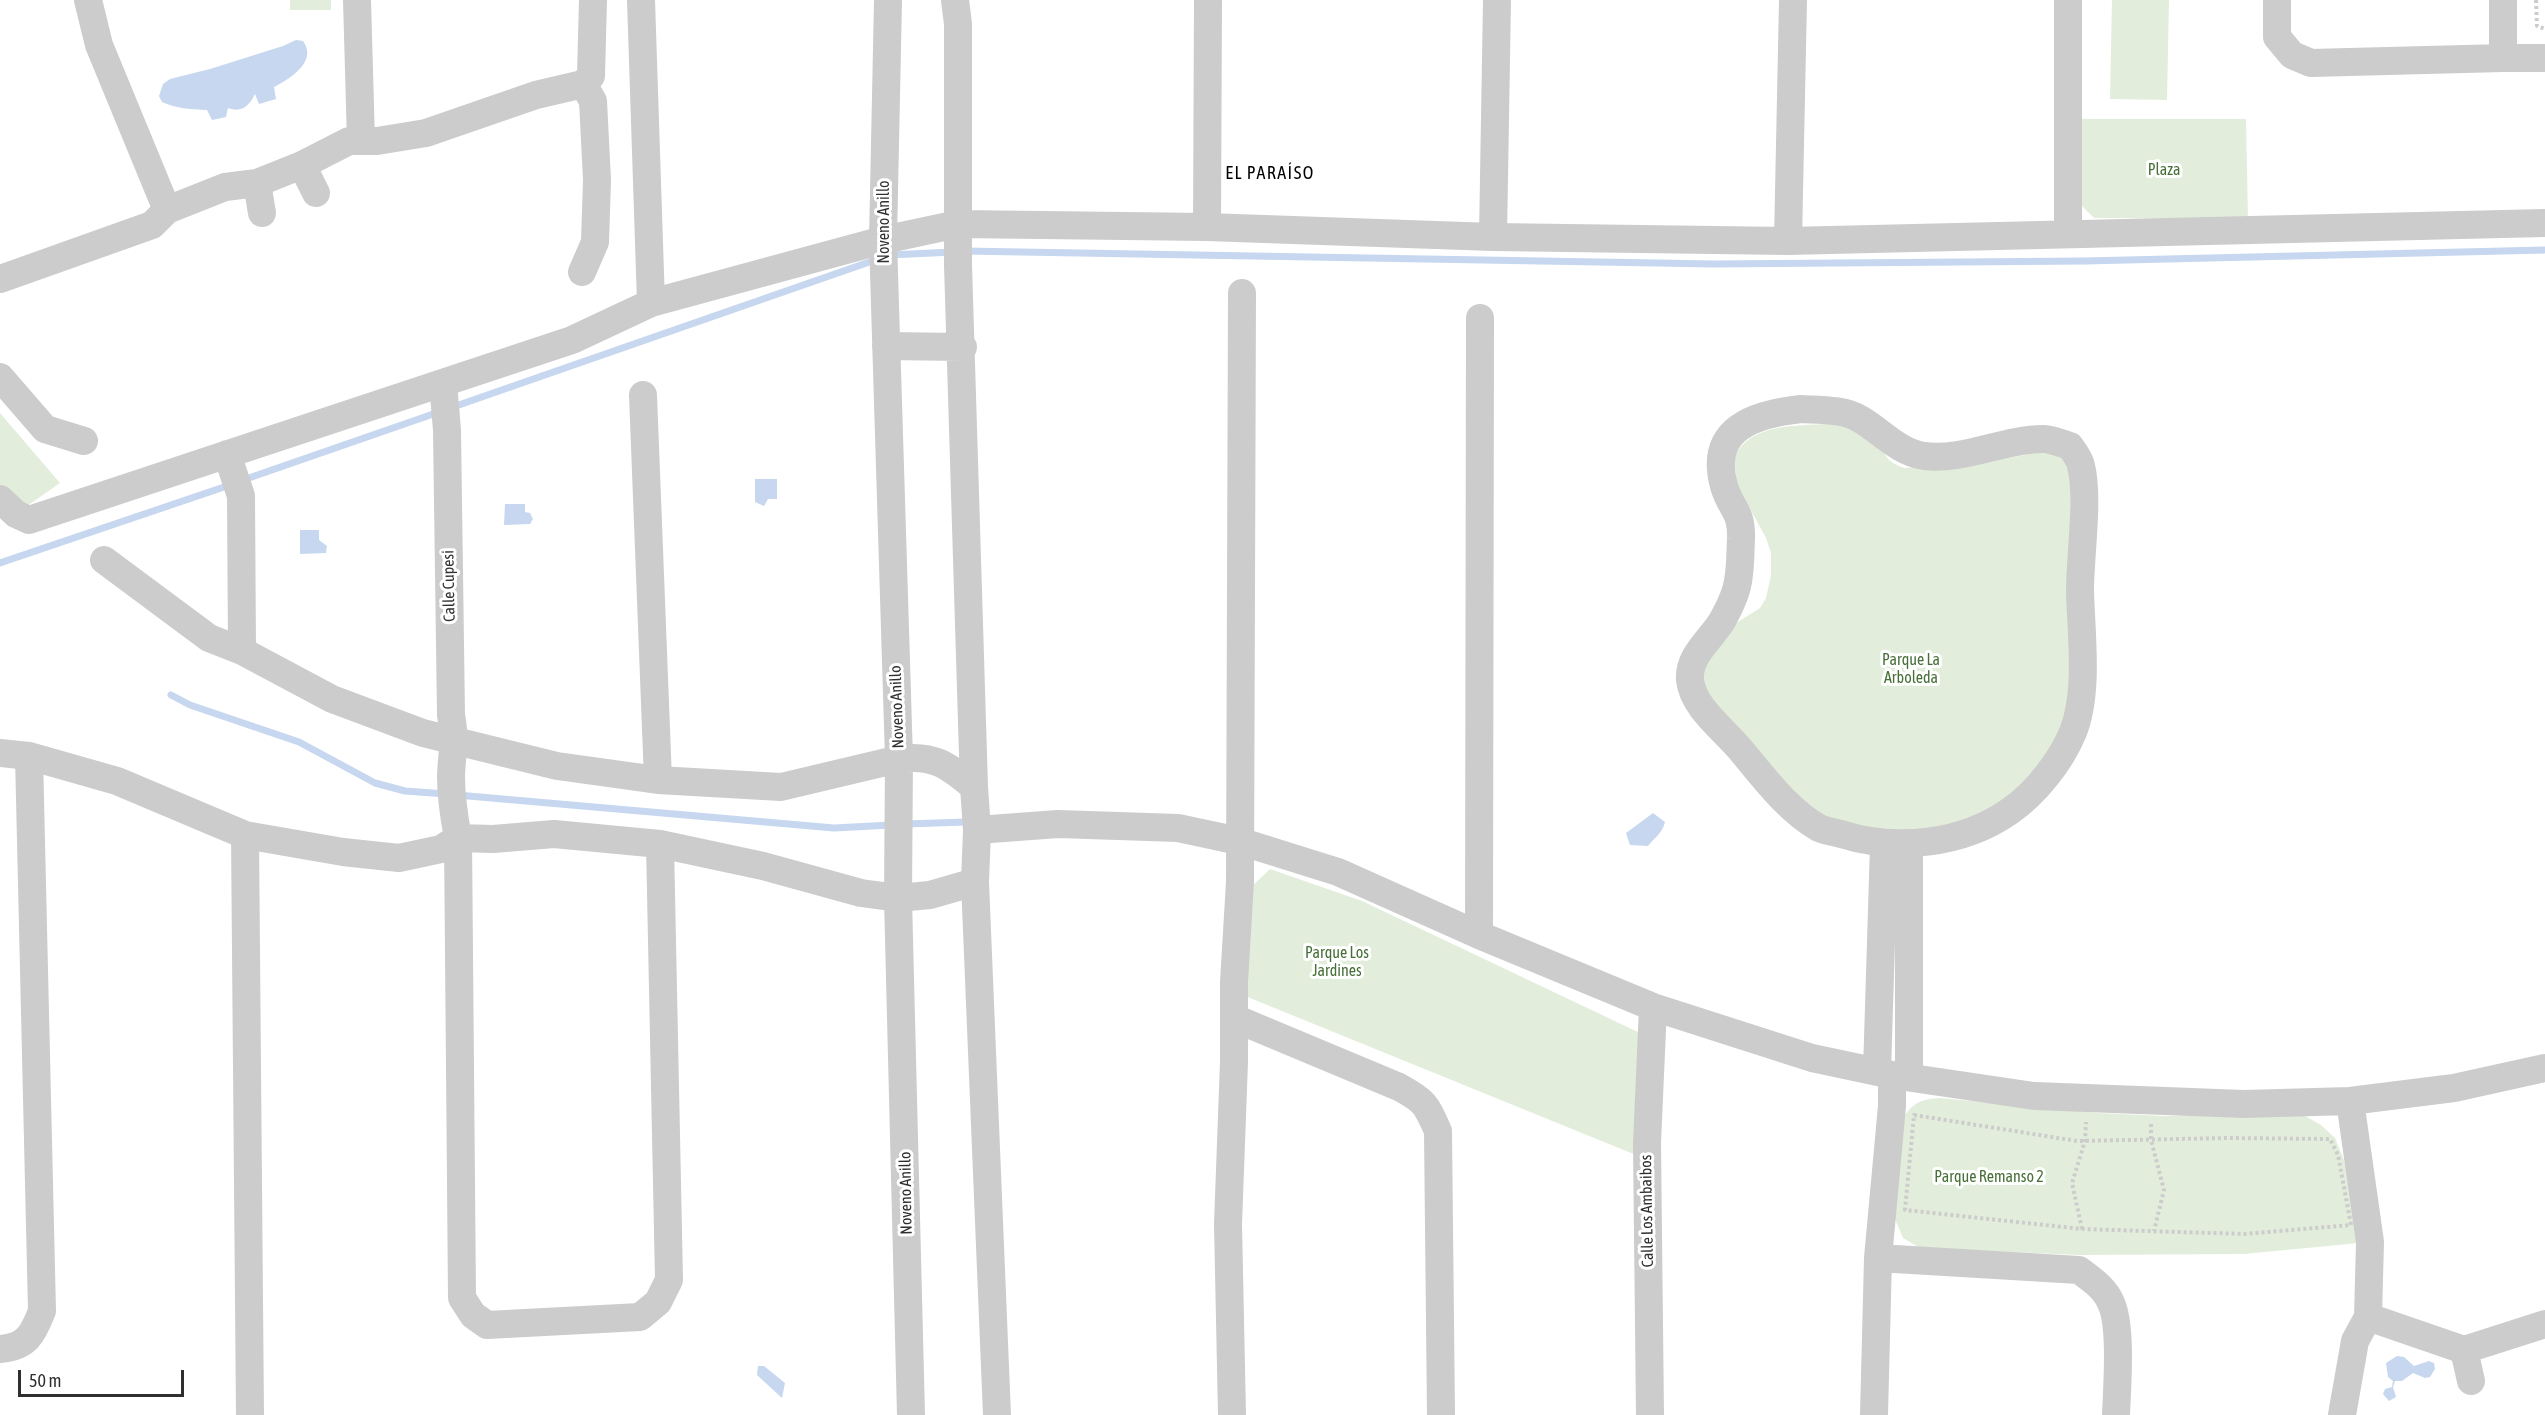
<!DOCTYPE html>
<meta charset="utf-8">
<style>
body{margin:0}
#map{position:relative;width:2545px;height:1415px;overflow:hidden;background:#fff;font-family:"Asap Condensed",sans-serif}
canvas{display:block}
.scale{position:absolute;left:18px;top:1370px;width:166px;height:27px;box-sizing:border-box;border:3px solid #2f2f2f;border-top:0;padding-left:8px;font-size:18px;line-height:21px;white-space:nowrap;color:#2f2f2f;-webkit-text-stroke:4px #fff;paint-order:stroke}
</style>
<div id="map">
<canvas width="2545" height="1415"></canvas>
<div class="scale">50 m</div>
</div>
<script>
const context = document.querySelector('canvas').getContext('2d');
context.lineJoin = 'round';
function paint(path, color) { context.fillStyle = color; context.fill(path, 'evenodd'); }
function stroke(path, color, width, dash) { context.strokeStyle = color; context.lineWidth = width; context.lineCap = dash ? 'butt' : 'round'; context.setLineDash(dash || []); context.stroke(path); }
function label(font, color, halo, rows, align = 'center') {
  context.font = font + ' "Asap Condensed",sans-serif'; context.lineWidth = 6; context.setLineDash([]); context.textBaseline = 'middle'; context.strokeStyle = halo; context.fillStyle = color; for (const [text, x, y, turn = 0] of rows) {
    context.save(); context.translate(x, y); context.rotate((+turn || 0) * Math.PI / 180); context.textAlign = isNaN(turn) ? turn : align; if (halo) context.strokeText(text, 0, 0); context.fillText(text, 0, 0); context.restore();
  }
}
paint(new Path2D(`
 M290,0H331V10H290Z
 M2112,0H2169L2167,100L2110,99Z
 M2080,119H2246L2248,219L2094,218L2082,206Z
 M0,413L60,483L17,513L0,497Z
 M1828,424C1845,427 1860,429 1873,440C1889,452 1881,461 1905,468L1998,460L2041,452L2052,453L2067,460L2070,470L2072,692L2063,736L2017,795L1969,820L1911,831L1839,825L1808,807L1704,690V659L1733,625L1760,608L1766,598L1771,575V553L1766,538L1737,485L1734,457C1751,423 1795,426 1828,424Z
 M1270,869L1362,901L1640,1033L1636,1155L1245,996L1249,889Z
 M1940,1098L2098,1113L2165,1116L2300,1113L2321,1125L2335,1138L2344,1160L2359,1243L2244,1254L2079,1255L1920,1248L1903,1238L1895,1219L1904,1117C1913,1102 1923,1099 1940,1098Z`), '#e2eedb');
paint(new Path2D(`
 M296,40L303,41C318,61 290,79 274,87L276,99L259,104L255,94C249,106 242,113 228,108L226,117L212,120L207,110C191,109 177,109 162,102L159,96L163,84L170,79L210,69L283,46Z
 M755,479H777V499H768L764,506L755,502Z
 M505,504H525V512L530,513L533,519L530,524L504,525Z
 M300,530H319V540L327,546L326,553L300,554Z
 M1653,813L1665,822C1662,834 1654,838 1648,846L1630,845L1626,833Z
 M2397,1356L2404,1357L2414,1366L2429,1361L2434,1363L2435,1369L2430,1377L2425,1378L2413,1373L2402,1381H2395L2393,1387L2396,1397L2389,1401L2383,1394L2385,1389L2392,1387L2393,1381L2388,1377L2386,1363Z
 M758,1366H764L785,1383L782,1398L757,1375Z`), '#c6d7ef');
stroke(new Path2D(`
 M964,251L1714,264L2084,261L2545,250
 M889,255L953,252
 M453,407L878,259
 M243,480L439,412
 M0,563L230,485
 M171,695L190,705L299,742L375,783L405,791L446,794
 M457,795L834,828L891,825
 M906,824L966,822`), '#c6d7ef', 7);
stroke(new Path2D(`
 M2536,0L2537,26L2545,29
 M1914,1115L2077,1141L2229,1138L2330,1139L2338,1155L2351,1225L2244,1234L2082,1229L1905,1210Z
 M2151,1124V1140L2164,1190L2154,1231
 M2082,1229L2072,1183L2085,1141L2086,1122`), '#ccc', 4, [3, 3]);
stroke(new Path2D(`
 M357,0L361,141
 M641,0L651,303
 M888,0L883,240L899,759L898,898L911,1415
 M955,0L958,24V265L974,787
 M2068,0V233
 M2277,0V37L2292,55L2311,63L2503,58
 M2503,0V58H2545
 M583,84L591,76L593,0
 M257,183L302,165
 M316,193L302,165L349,141H377L426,133L536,95L583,84L593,101L597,180L595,242L582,272
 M167,210L225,187L257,183L262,213
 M1207,227L1208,0
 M1493,237L1497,0
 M1788,241L1793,0
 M0,279L152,225L167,210L99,45L88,0
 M886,346L963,347
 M0,377L45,429L84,441
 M443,383L447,430L451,715C456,742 452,750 451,776C451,797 454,817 458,838L462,1298L473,1315L487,1325L640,1317L658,1302L669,1280L660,844
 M643,395L658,780
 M1801,409C1819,410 1845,409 1860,419C1881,431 1898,452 1924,456C1964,461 2004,439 2043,439C2052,439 2062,444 2070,446C2074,452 2080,459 2081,466C2089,497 2080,556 2080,591C2081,633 2089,692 2073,732C2061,761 2036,793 2010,811C1962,845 1895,851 1841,834C1834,832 1825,831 1819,828C1787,810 1762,775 1739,748C1722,728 1693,707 1690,680C1688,656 1711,639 1722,621C1727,612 1733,600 1736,590C1741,574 1740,555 1741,539C1742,510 1731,510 1724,486C1708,428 1755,414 1801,409Z
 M227,454L241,496L242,651
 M0,499L16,514L29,520L572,340L651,303L883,240L958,224L1207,227L1493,237L1788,241L2545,223
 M0,753L29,756L117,781L245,835L343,852L399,858L441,849L458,838L493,839L554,834L660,844L763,866L861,893L898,898L930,895L975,882L977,830L974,787C948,765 933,754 899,759L781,787L658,780L557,766L423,733L332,699L242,651L209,638L104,560
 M977,830L1058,824L1178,828L1239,841L1338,872L1479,935L1653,1007L1812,1058L1892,1075L2034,1096L2244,1104L2350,1101L2454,1088L2545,1068
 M245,835L250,1415
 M1909,844V1076
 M975,882L997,1415
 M1479,935L1480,318
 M1234,1018L1399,1087C1425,1101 1426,1104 1438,1131L1441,1415
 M1877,1071L1884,845
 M1878,1258L2079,1270C2091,1279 2105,1288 2111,1303C2122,1326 2117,1388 2116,1415
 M2368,1317L2464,1350L2471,1381
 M0,1349C27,1347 33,1334 42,1311L29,756
 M2464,1350L2545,1324
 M1232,1415L1228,1224L1234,1062V982L1240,882L1242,293
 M1650,1415L1647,1143L1653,1007
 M1874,1415L1878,1258L1892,1106V1075
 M2342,1415L2355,1341L2368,1317L2370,1242L2350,1101`), '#ccc', 28);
label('16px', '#476f38', '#fff', [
 ["Plaza",2164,170],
 ["Parque La",1911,660],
 ["Arboleda",1911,678],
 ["Parque Los",1337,953],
 ["Jardines",1337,971],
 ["Parque Remanso 2",1989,1177]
]);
label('16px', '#2f2f2f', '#fff', [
 ["Noveno Anillo",884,222,-90],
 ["Calle Cupesi",449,586,-91],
 ["Noveno Anillo",897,707,-92],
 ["Noveno Anillo",906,1193,-91],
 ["Calle Los Ambaibos",1647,1211,-91]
]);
context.letterSpacing = '1.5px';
label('18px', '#000', '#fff', [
 ["EL PARAÍSO",1270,173]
]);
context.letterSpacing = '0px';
</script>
